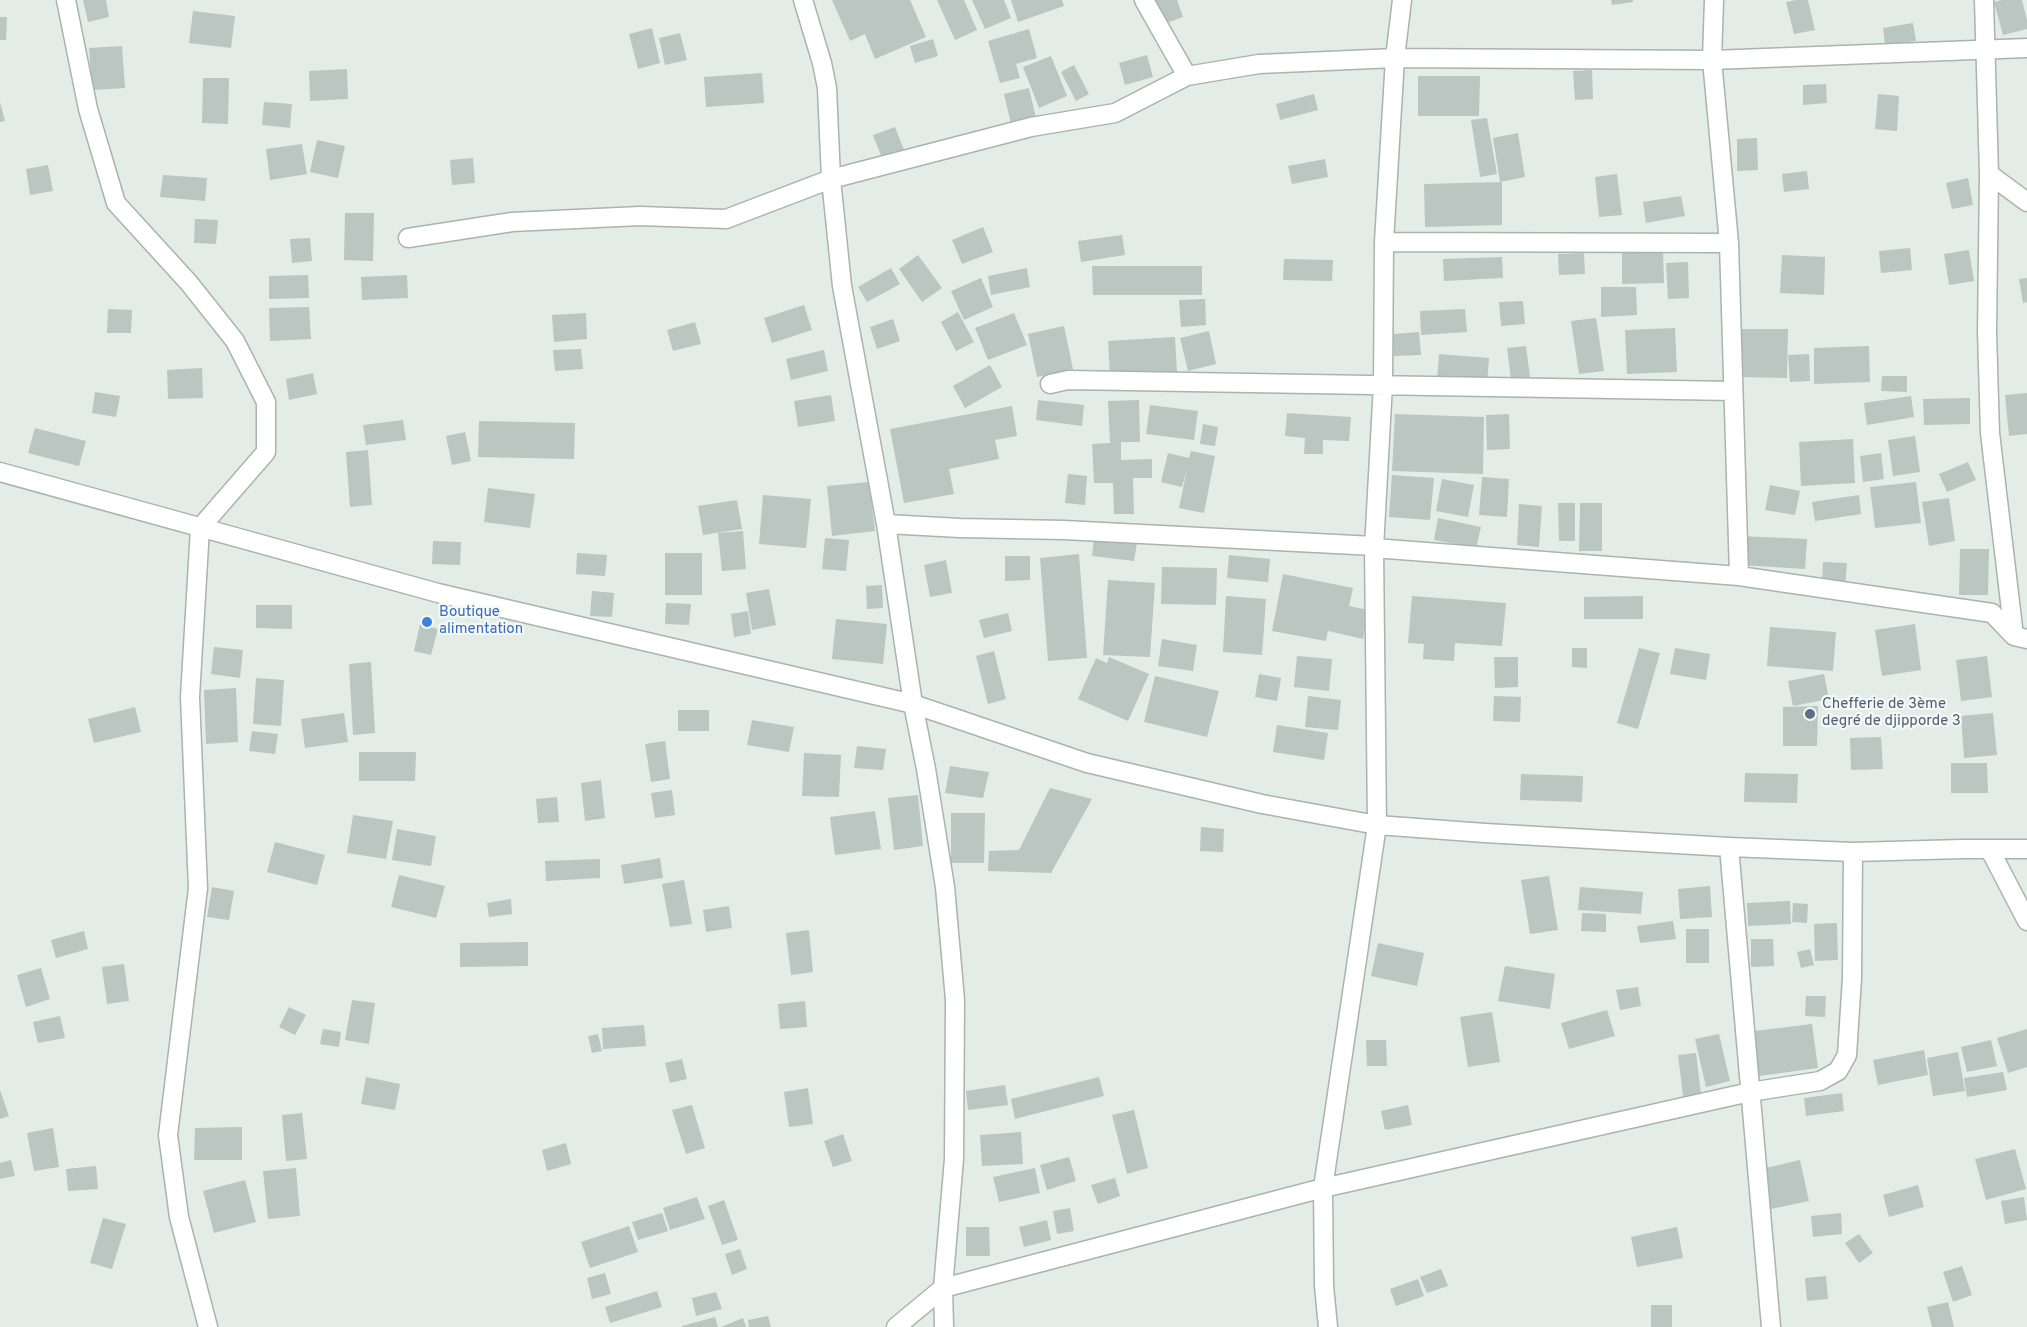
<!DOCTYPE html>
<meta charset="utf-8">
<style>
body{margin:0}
canvas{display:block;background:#e4ece8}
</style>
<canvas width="2027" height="1327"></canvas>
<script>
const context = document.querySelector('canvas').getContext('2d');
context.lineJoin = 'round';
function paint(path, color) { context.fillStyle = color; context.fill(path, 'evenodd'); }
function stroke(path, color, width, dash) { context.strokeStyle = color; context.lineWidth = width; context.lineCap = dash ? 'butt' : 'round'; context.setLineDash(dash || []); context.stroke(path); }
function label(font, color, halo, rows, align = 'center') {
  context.font = font + ' Overpass,sans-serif'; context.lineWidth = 4.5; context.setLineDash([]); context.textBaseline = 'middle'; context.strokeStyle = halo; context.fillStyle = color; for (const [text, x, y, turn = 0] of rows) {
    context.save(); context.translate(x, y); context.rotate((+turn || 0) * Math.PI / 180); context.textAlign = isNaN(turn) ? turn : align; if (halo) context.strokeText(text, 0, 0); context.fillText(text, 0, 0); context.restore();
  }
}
paint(new Path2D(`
 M83,0H106L109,17L88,22Z
 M832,0H910L926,37L875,59L865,34L850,41Z
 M937,0H964L977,30L955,40Z
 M972,0H1004L1011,18L985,29Z
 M1011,0H1062L1064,6L1018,22Z
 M1153,0H1177L1183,17L1161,25Z
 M1611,0H1633V2L1612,5Z
 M1796,0H1808L1815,30L1794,34L1786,2Z
 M2002,0H2022L2027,20V29L2003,35L1994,2Z
 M193,11L235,16L231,48L189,43Z
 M0,17H7L6,40H0Z
 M1913,23L1916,41L1885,45L1883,28Z
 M652,28L660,63L638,69L629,34Z
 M1029,29L1037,58L1016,64L1020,78L1000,83L988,41Z
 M680,33L687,60L665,65L659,38Z
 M933,39L938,56L915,63L910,46Z
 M122,46L125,88L92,90L89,48Z
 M1147,55L1153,77L1125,85L1119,63Z
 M1051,56L1067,96L1039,108L1023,67Z
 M1074,65L1089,94L1076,101L1061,72Z
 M347,69L348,99L310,101L309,71Z
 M1592,70L1593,99L1575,100L1573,71Z
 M762,73L764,103L706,107L704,77Z
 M1418,76H1480L1479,116H1418Z
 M203,78H229L228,124L202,123Z
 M1826,84L1827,103L1803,105V85Z
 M1029,88L1036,118L1011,124L1004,94Z
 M1314,94L1318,110L1280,120L1276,104Z
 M1878,94L1899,96L1897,131L1875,129Z
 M0,102L5,121L0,122Z
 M264,102L292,104L290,128L262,125Z
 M1487,118L1497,174L1480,177L1471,120Z
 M895,127L904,150L882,158L873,135Z
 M1518,133L1525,177L1500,182L1493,138Z
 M1757,138L1758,170L1737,171V139Z
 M317,140L345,146L338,178L310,172Z
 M302,144L307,174L270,180L266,149Z
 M473,158L475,183L452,185L450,160Z
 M1325,159L1328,177L1292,184L1288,166Z
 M48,165L53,191L30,195L26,169Z
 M1807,171L1809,189L1784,192L1782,174Z
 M1617,174L1622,215L1599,217L1595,177Z
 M163,175L207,178L205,201L160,197Z
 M1968,178L1973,205L1952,209L1946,183Z
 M1502,182V225L1425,227L1424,184Z
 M1681,196L1685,216L1646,223L1643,202Z
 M345,213H374L373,261L344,260Z
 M195,219L218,220L216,244L194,243Z
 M983,227L993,252L962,264L952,240Z
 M1122,235L1125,255L1081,262L1078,241Z
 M310,238L312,261L292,263L290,239Z
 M1910,248L1912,270L1881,273L1879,251Z
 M1663,250L1664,283L1622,284V251Z
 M1969,250L1974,281L1949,285L1944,254Z
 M1584,253L1585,274L1559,275L1558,254Z
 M918,255L942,288L922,302L899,269Z
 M1782,255L1825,257L1824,295L1780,293Z
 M1502,257L1503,278L1444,281L1443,259Z
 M1284,259L1333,260L1332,281L1283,280Z
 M1688,262L1689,298L1668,299L1666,263Z
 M1092,266H1202V295H1093Z
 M891,268L900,284L867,302L858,287Z
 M1027,268L1030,287L991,295L988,276Z
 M308,275L309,298L269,299V276Z
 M407,275L408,298L362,300L361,277Z
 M981,278L993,307L964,320L951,291Z
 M2027,278V302L2023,303L2019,279Z
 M1601,287H1636L1637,315L1601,317Z
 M1205,299L1206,325L1181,327L1179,300Z
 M1523,301L1525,324L1501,326L1499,302Z
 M804,305L812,330L772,343L764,318Z
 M309,307L311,339L270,341L269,308Z
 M108,309L132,310L131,333H107Z
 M1465,309L1467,332L1421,335L1420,311Z
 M958,312L974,342L956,351L941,322Z
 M586,313L587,339L554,342L552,315Z
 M1014,313L1027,345L988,360L975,328Z
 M1596,318L1604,371L1579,374L1571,321Z
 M893,319L900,341L877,349L870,327Z
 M695,322L701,344L673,351L667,330Z
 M1064,326L1073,369L1037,377L1028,334Z
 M1675,328L1677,372L1627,374L1625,330Z
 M1741,329H1788L1787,378L1740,377Z
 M1209,331L1216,364L1188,371L1180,338Z
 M1419,332L1421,355L1394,356L1393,334Z
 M1175,337L1177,372L1110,376L1108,341Z
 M1526,346L1530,377L1511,380L1507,348Z
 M1869,346L1870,382L1814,384V348Z
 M581,349L583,369L555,371L553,350Z
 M824,350L828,371L791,380L786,359Z
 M1439,354L1489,358L1487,384L1437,381Z
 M1809,354L1810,381L1790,382L1788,355Z
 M990,365L1002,387L965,408L953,386Z
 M202,368L203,398L168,399L167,370Z
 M313,373L317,394L289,400L286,379Z
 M1882,376H1907V392L1881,391Z
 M95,392L120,396L116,417L92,413Z
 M2027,393V434L2009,436L2005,395Z
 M831,395L835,421L798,427L794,401Z
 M1911,396L1914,417L1867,425L1864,403Z
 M1970,398V424L1924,425L1923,399Z
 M1038,400L1084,405L1082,426L1036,420Z
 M1139,400L1140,442H1121V460L1152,459V478H1133L1134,514H1114L1113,483H1094L1092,444L1110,443L1108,401Z
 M1150,405L1198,411L1194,440L1146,434Z
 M1012,406L1017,436L995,440L999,459L949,469L954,494L904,503L890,429Z
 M1287,413L1351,417L1349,441L1323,440V454H1304L1305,438L1285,436Z
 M1395,414L1484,417L1483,474L1392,471Z
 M1509,414L1510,449L1487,450L1486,415Z
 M403,420L406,440L366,445L363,425Z
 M479,421L575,423L574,459L478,457Z
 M1203,424L1218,427L1215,446L1200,444Z
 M35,428L86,441L79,466L28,453Z
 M465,432L471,461L452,465L446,436Z
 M1915,436L1920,472L1893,476L1888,440Z
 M1853,439L1855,483L1801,486L1799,442Z
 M368,450L372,505L350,507L346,452Z
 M1191,451L1215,456L1204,513L1179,508L1187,469L1182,487L1161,482L1168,453L1189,458Z
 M1881,453L1884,479L1863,482L1860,456Z
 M1968,462L1976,480L1947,492L1939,474Z
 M1068,474L1087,476L1085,505L1065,503Z
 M1392,475L1434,478L1430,520L1389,517Z
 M1482,477L1509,479L1507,517L1479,515Z
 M1442,479L1474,485L1468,517L1436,511Z
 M869,482L875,531L832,536L827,486Z
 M1916,482L1921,523L1875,528L1870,487Z
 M1770,485L1800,491L1795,515L1765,510Z
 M488,488L535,494L530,528L484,522Z
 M763,495L811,499L806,548L759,544Z
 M1859,495L1861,514L1815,521L1812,502Z
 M1949,498L1955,541L1929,546L1922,502Z
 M737,500L742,529L703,535L698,506Z
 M1558,503H1575V541H1559Z
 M1580,503H1602V551H1579Z
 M1519,504L1542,506L1539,547L1517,545Z
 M1438,518L1481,527L1476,548L1434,540Z
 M743,531L746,569L722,571L718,533Z
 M1741,536L1807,539L1805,569L1740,565Z
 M825,538L849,540L846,571L822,569Z
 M1094,538L1137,543L1134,561L1092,556Z
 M433,541L461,542L460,565L432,564Z
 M1960,549H1989L1988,595H1959Z
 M577,553L607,555L605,576L576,574Z
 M665,553H702V595H665Z
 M1079,554L1087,658L1048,661L1040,558Z
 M1229,555L1270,559L1268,582L1227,578Z
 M1005,556H1030V580L1005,581Z
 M946,560L952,593L930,597L924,565Z
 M1823,562L1847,563L1845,586L1822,585Z
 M1162,567L1217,568L1216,605L1161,604Z
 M1283,574L1353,588L1349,606L1368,610L1363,639L1328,631L1326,641L1272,631Z
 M1108,580L1155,583L1150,657L1103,655Z
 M882,585L883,608L867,609L866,586Z
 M769,589L776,625L752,630L746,593Z
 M592,591L614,593L612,617L590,616Z
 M1226,596L1266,599L1262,655L1223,652Z
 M1412,596L1506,603L1502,646L1455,643L1454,661L1423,659L1424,644L1408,643Z
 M1643,596V619H1584V597Z
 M666,603L691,604L689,625L665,624Z
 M256,605H292V629L256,628Z
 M748,611L751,634L734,637L731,614Z
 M1008,613L1012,631L984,638L979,620Z
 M836,619L887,624L883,664L832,659Z
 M420,624L438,629L431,655L414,651Z
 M1915,624L1921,670L1882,676L1875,630Z
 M1770,627L1836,632L1833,671L1767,666Z
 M1162,639L1197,645L1193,671L1158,666Z
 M214,647L243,650L240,678L211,674Z
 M1572,648H1587V668L1572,667Z
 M1639,648L1660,653L1638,729L1617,723Z
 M1675,648L1710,654L1706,680L1670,674Z
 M994,651L1006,699L988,704L976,656Z
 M1297,656L1332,659L1329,691L1294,687Z
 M1987,656L1992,697L1961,701L1956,660Z
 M1109,657L1149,674L1128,721L1078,699L1096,658L1107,663Z
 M1494,657H1518V687L1495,688Z
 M371,662L375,733L353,735L349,664Z
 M1259,674L1281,678L1277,701L1255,697Z
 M1824,674L1829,699L1793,706L1788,681Z
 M1155,676L1219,691L1207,737L1144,722Z
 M256,678L284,680L281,726L253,724Z
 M236,688L238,742L206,744L204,690Z
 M1308,696L1341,700L1338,730L1305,727Z
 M1494,696L1521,697L1520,722L1493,721Z
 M1818,706L1817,746H1783V707Z
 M135,707L141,732L94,743L88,719Z
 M678,710H709V731H678Z
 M344,713L348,742L305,748L301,719Z
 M1993,713L1997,755L1964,758L1961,716Z
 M752,720L794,727L789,752L747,745Z
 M1277,725L1328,733L1324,760L1273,752Z
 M252,731L278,734L275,754L249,751Z
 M1881,737L1883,769L1851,770L1850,738Z
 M665,741L670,779L651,782L645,744Z
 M857,746L886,749L883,770L854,768Z
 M359,752H416L415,781H359Z
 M804,753L841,755L839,797L802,796Z
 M1951,763H1987L1988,793H1951Z
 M950,766L989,772L983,798L945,793Z
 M1745,773L1798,774L1797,803L1744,802Z
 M1521,774L1583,776L1582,802L1520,800Z
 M601,780L605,818L585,821L581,783Z
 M1050,788L1092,799L1051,873L988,871L989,851L1019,850Z
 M672,790L675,815L655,818L651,793Z
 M918,795L923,846L894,850L888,798Z
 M557,797L559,822L538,823L536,799Z
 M875,811L881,849L835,855L830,817Z
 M951,813H985L984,863H951Z
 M353,815L393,821L386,859L347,853Z
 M1201,827L1224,829L1223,852L1200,851Z
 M397,829L436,836L431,866L392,860Z
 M275,842L325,855L317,885L267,872Z
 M660,858L663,878L624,884L621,865Z
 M600,859V878L546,881L545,861Z
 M399,875L445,886L436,918L391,907Z
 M1549,876L1558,930L1530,934L1521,880Z
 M684,880L692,924L670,927L662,884Z
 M1710,886L1712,917L1680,919L1678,889Z
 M212,887L234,891L229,920L207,917Z
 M1580,887L1643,892L1641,914L1578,910Z
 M511,899L512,914L489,917L487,903Z
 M1790,901L1791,924L1748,926L1747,903Z
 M1793,903L1808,904L1807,923L1792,922Z
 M729,906L732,928L706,932L703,910Z
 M1582,913L1606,914V932L1581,931Z
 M1673,921L1676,939L1640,943L1637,926Z
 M1837,923L1838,960L1815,961L1814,924Z
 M1686,929H1709V963H1686Z
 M809,930L813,972L791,975L786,933Z
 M84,931L88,949L56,958L51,940Z
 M1751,939H1773L1774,966L1751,967Z
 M528,942V966L460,967V943Z
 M1378,943L1424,953L1417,986L1371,976Z
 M1810,949L1814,965L1801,968L1797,952Z
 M124,964L129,1001L107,1004L102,967Z
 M1505,966L1555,974L1550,1009L1498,1001Z
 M41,968L50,999L26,1007L17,975Z
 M1638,987L1641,1006L1620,1010L1616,990Z
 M1806,996H1826L1825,1017L1805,1016Z
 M352,1000L375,1003L369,1044L345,1040Z
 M805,1001L807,1027L780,1029L778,1004Z
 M289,1007L306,1015L295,1035L279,1027Z
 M1607,1010L1615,1036L1569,1049L1561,1023Z
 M1492,1012L1500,1062L1468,1067L1460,1017Z
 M60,1016L65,1038L38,1043L33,1022Z
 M1812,1024L1818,1068L1759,1076L1754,1031Z
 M644,1025L646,1046L603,1049L602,1028Z
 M323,1029L341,1032L339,1047L320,1044Z
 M2027,1029V1067L2008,1073L1997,1038Z
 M598,1034L602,1051L592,1053L588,1036Z
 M1719,1034L1730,1081L1706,1087L1695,1039Z
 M1366,1040H1386L1387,1066H1367Z
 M1991,1040L1997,1066L1967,1072L1961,1047Z
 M1924,1050L1928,1075L1878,1085L1873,1060Z
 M1958,1052L1965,1091L1933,1096L1927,1058Z
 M1696,1053L1701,1094L1683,1096L1678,1055Z
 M682,1059L687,1079L670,1083L665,1063Z
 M2003,1072L2007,1090L1967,1097L1964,1078Z
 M366,1077L400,1084L395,1110L361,1104Z
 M1099,1077L1104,1096L1015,1119L1011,1099Z
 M1005,1085L1008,1105L968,1110L966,1091Z
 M808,1088L813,1124L789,1127L784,1092Z
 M0,1090L9,1116L0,1119Z
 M1842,1093L1844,1111L1806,1116L1804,1098Z
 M692,1105L705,1148L686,1154L672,1110Z
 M1408,1105L1412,1125L1385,1130L1381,1111Z
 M1134,1110L1148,1168L1127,1174L1112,1115Z
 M302,1113L307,1159L286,1161L282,1115Z
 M242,1127V1160H194L195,1128Z
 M53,1128L59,1167L34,1171L27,1133Z
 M1021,1132L1023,1164L982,1166L980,1135Z
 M843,1134L852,1161L833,1167L824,1141Z
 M566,1143L571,1164L547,1171L542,1150Z
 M2015,1149L2026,1189L1986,1200L1975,1159Z
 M1069,1157L1076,1181L1047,1190L1040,1165Z
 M11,1160L15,1176L0,1179V1163Z
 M1800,1160L1809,1201L1771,1209L1762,1169Z
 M96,1166L98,1189L68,1191L66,1169Z
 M296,1168L300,1216L268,1219L263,1171Z
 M1035,1168L1040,1193L999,1202L993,1177Z
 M1115,1178L1120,1196L1098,1204L1091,1185Z
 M245,1180L256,1222L214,1233L203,1191Z
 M1918,1185L1924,1207L1889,1217L1883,1195Z
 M697,1197L705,1219L670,1230L663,1208Z
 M2024,1197L2027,1220L2005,1224L2001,1201Z
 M724,1200L738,1240L722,1245L708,1206Z
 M1070,1208L1074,1231L1057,1234L1053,1211Z
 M662,1213L668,1231L638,1240L632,1222Z
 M1841,1213L1842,1234L1813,1237L1811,1216Z
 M103,1218L126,1224L112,1269L90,1263Z
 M1047,1220L1051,1240L1024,1247L1019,1227Z
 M629,1226L638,1252L590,1268L581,1242Z
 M966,1227H989L990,1256H966Z
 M1677,1227L1683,1258L1637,1267L1631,1237Z
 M1859,1234L1873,1253L1859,1263L1845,1243Z
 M740,1249L747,1269L732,1275L725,1254Z
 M1962,1266L1972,1295L1953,1302L1943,1272Z
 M1441,1269L1448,1286L1427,1293L1420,1277Z
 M605,1273L611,1294L592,1299L587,1278Z
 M1826,1276L1828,1299L1807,1301L1805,1278Z
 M1418,1279L1424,1296L1396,1306L1390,1289Z
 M657,1291L662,1307L610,1323L605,1307Z
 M716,1292L722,1309L696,1316L692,1298Z
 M1948,1302L1954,1327H1932L1927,1307Z
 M1651,1305H1672V1327H1651Z
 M768,1316L771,1327H749L748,1320Z
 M715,1317L718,1327H682V1326Z
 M743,1318L746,1327H721Z`), '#bac6c1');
const minor = new Path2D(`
 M66,0L88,109L116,203L189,283L235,341L266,402V452L200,528L190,697L198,888L168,1135L179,1217L208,1327
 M803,0L822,63L827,88L831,179L842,286L886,524L913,704L926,769L945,887L955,1000L954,1159L943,1288L944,1327
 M1144,0L1187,76
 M1714,0L1712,60L1729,243L1739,576
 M1984,0L1989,174L1987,332L1990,433L2014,636
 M1989,174L2027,202
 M408,238L512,222L640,216L726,219L831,179L1031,127L1115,113L1187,76L1259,64L1395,58L1712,60L2027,48
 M1384,242L1729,243
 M1050,384L1068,380L1733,391
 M0,472L438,593L913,704L1087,763L1262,804L1377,825L1485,833L1729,847L1853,852L1962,849H2027
 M886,524L960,528L1064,530L1374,546
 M1374,548L1739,576L1992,613L2014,636L2027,639
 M1729,847L1771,1327
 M1990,850L2027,921
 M896,1327L943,1288L1323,1188L1750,1092L1820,1081L1838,1071L1847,1055L1852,978L1853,852
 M1328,1327L1324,1286L1323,1188L1377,825L1374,548L1383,384L1384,242L1395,58L1402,0`);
stroke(minor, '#a7b4af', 21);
stroke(minor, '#fff', 18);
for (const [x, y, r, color] of [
 [427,622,6,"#3f7fe0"],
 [1810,714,6,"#5c6f8a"]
]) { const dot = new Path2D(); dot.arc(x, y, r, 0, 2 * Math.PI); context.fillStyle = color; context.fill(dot); stroke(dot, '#f4f9f6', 2); }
label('15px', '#366cbe', '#f4f9f6', [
 ["Boutique",439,613],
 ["alimentation",439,630]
], 'left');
label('15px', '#4e5e75', '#f4f9f6', [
 ["Chefferie de 3ème",1822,705],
 ["degré de djipporde 3",1822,722]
], 'left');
</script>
